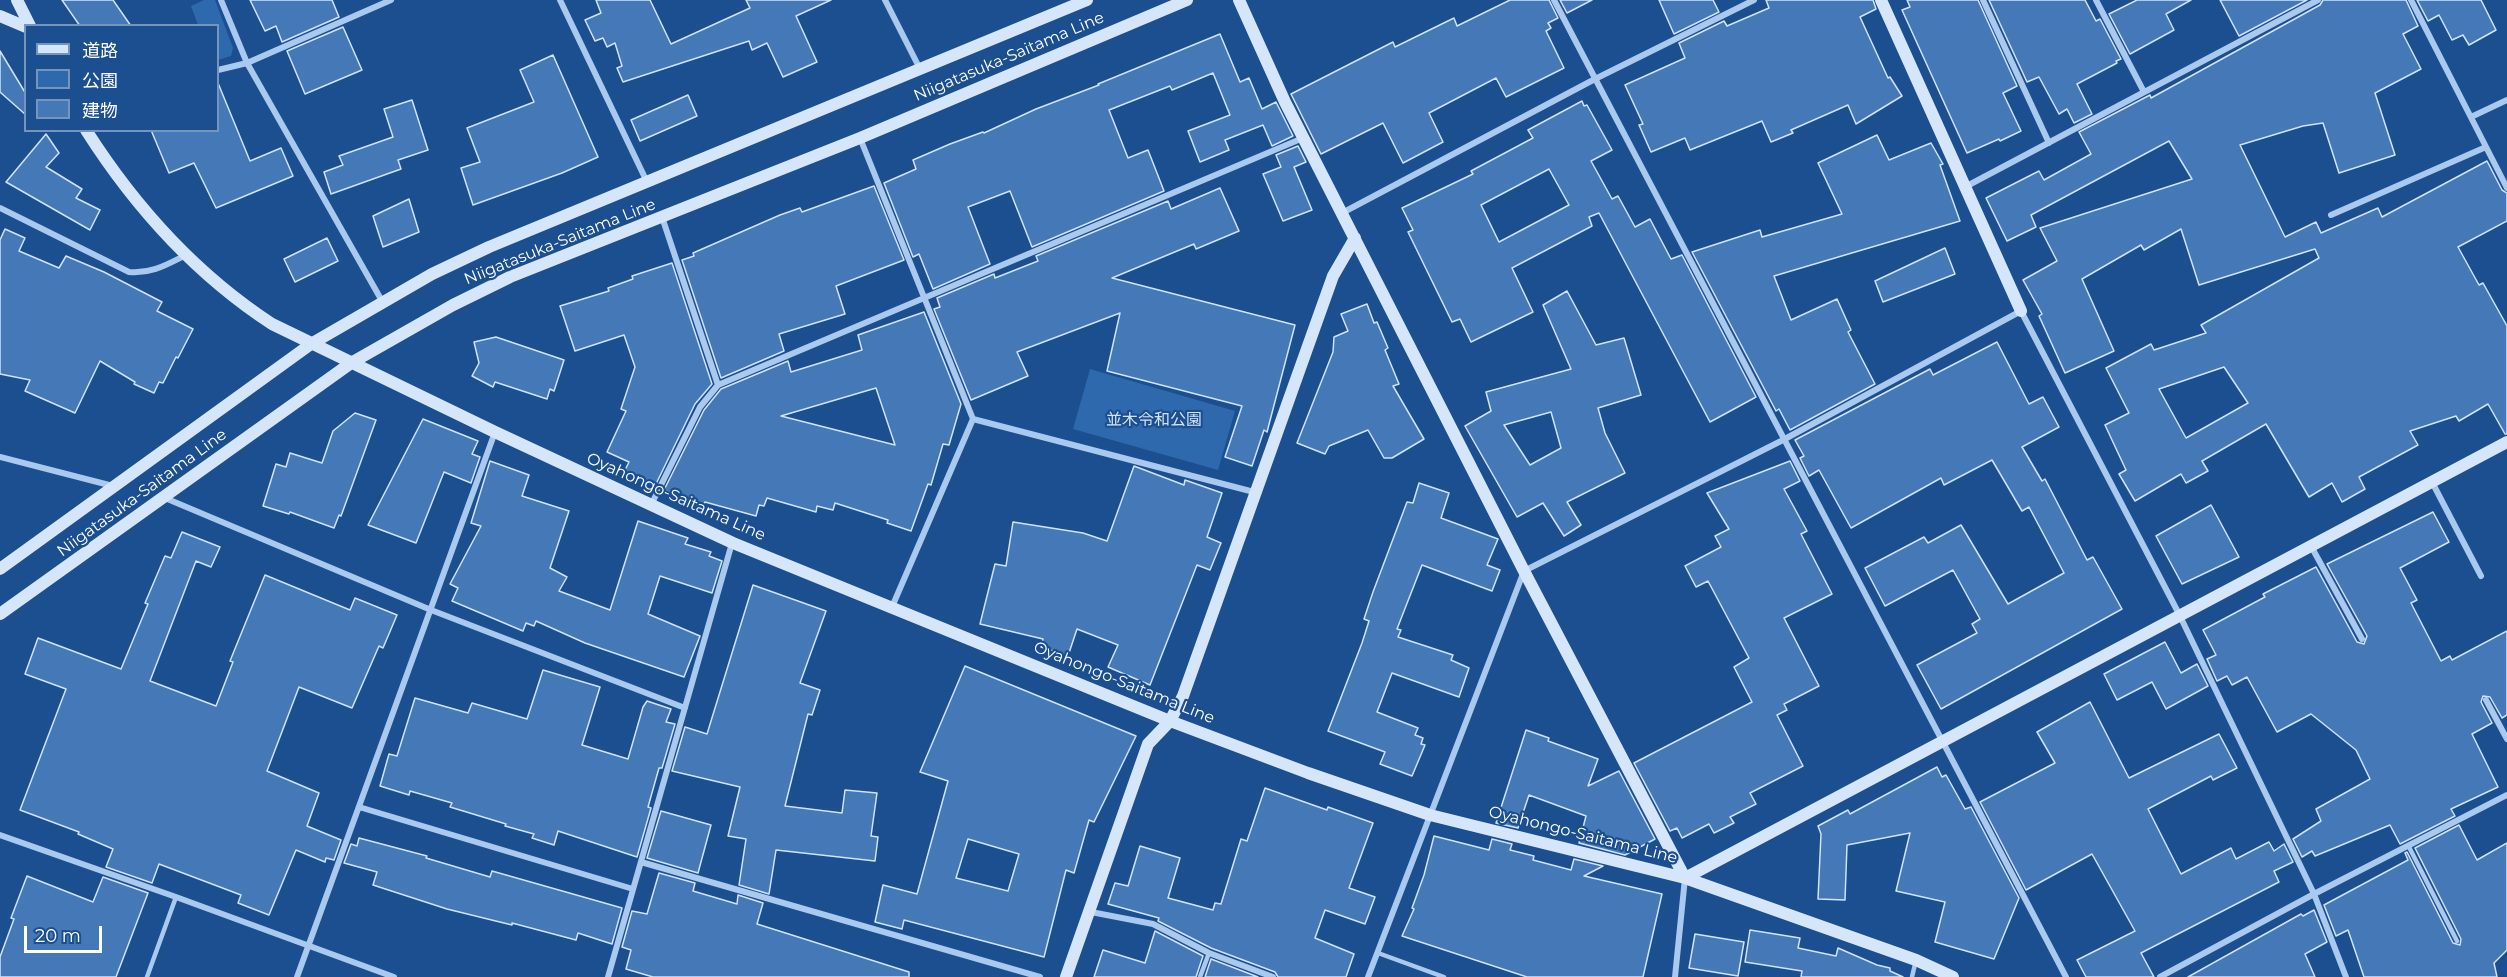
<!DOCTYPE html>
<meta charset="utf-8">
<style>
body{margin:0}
#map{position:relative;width:2507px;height:977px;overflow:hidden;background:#1b4f8f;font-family:Montserrat,"Noto Sans JP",sans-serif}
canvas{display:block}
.legend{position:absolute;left:24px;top:24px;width:195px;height:108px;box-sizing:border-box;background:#1b4f8f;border:2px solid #7695bc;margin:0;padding:8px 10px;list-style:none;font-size:18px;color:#fff}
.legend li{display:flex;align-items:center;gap:12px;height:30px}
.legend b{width:30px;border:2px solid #7695bc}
.scale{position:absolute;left:24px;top:926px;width:78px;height:27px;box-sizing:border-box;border:3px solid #fff;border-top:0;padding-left:8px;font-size:18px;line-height:21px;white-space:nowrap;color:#fff;-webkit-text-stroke:4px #1b4f8f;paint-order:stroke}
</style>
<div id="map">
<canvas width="2507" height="977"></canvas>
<ul class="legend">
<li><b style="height:8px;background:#d6e6fa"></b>道路</li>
<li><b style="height:16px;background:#2e69ad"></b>公園</li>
<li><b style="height:16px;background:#4478b7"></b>建物</li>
</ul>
<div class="scale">20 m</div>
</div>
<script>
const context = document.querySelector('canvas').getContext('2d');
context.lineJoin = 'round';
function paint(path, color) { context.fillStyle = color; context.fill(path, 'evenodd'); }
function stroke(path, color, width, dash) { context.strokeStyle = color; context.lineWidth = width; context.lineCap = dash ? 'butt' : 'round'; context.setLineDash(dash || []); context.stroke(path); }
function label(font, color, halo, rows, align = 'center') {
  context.font = font + ' Montserrat,"Noto Sans JP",sans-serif'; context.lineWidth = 4.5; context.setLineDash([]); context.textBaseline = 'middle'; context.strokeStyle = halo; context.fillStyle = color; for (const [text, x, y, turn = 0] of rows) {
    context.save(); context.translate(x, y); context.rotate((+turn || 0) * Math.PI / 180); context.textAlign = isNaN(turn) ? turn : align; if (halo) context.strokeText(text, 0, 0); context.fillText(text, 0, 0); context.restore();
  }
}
paint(new Path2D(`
 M204,0H215L233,48L231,56L218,60V26L198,25L191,6Z
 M1090,369L1235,411L1218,470L1073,429Z`), '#2e69ad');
const building = new Path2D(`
 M62,0H113L131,26H80Z
 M250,0H332L339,17L282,42L276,26L265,31Z
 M596,0H650L671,44L750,8L746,0H831L796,16L817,62L783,77L767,43L752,50L749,41L623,82L617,68L622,66L615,43L607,47L603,38L595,41L585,20L601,13Z
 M1510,0H1549L1558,18L1548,23L1551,28L1546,31L1564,68L1506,97L1496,78L1429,113L1443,142L1403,163L1383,123L1321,154L1291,94L1393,42L1395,47L1454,18L1457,26Z
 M1560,0H1592L1567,13Z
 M1659,0H1713L1719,12L1674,34Z
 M1766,0H1873L1876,9L1860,17L1888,78L1890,77L1902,96L1856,124L1848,105L1791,130L1793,133L1771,142L1762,121L1690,150L1685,138L1651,152L1639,125L1643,124L1625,85L1685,58L1679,43L1724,21L1727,26L1769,8Z
 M1907,0H1978L2017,86L2003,93L2021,131L2000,141L1999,139L1967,153L1902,10L1910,7Z
 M1989,0H2085L2096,21L2100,19L2121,59L2116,61L2117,63L2077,84L2092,114L2074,123L2067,109L2059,114L2039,77L2027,82Z
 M2137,0H2191L2166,14L2174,30L2130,54L2109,14Z
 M2220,0H2307L2239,36Z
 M2323,0H2406L2418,26L2403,34L2421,69L2375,93L2395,155L2339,173L2323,123L2303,126L2240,145L2285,237L2316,222L2321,233L2378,208L2382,217L2487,161L2502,190L2507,193V221L2458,247L2479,285L2483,283L2507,326V434H2505L2488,404L2459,421L2456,416L2410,431L2418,445L2359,477L2365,489L2342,502L2332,483L2309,497L2266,424L2202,461L2208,471L2186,483L2181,474L2135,501L2119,474L2126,470L2105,425L2129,413L2106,368L2151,344L2154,350L2206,333L2201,325L2319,258L2315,249L2199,285L2181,229L2144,250L2141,245L2082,279L2114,351L2065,373L2039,316L2042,314L2023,280L2057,261L2040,228L2192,179L2169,141L2031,215L2036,227L2007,241L1986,198L2039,171L2044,180L2091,154L2079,132L2150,95L2151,98L2320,5ZM2224,367L2248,403L2186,438L2159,389Z
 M2417,0H2481L2496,30L2469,45L2463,35L2452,40L2439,15L2428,21Z
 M343,27L362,70L305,94L287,51Z
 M1220,34L1240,82L1249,78L1262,109L1276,102L1293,136L1272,146L1263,125L1225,140L1229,150L1200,162L1188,131L1230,115L1213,73L1172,90L1170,86L1109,110L1128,158L1148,150L1164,191L1032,247L1010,191L968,207L990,264L933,289L919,254L913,257L884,183L916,169L913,160L950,144L983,132L984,133L1036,109L1099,85L1098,84Z
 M0,51L26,94V115L0,92Z
 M553,55L598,157L562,173L473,205L461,168L480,162L467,128L534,102L520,70Z
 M218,83L250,161L281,148L293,176L216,208L194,163L169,173L151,130H218Z
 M688,95L697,116L640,141L631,120Z
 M412,100L428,150L398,160L401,169L331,194L324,172L343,165L339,156L393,137L384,109Z
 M1582,101L1584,106L1587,105L1612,150L1591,161L1612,199L1618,196L1635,227L1650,219L1671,259L1682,255L1756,397L1710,422L1599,213L1589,217L1592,226L1512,268L1533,312L1471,342L1460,319L1452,322L1408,232L1413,230L1402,208L1473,174L1471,171L1533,138L1528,130ZM1549,169L1569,205L1499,242L1481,205Z
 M46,134L59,153L46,167L82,189L76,198L100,210L90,230L6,182Z
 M1877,135L1889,160L1931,143L1943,164L1940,165L1960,221L1774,276L1791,320L1837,299L1851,330L1848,332L1875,384L1790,430L1779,409L1776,411L1766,392L1692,252L1760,230L1762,237L1842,214L1818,163Z
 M1298,146L1306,162L1294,167L1312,210L1283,221L1263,174L1281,167L1276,155Z
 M874,186L904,260L836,286L845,314L779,334L784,351L721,378L682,260L694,256L693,253L780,215L800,208L802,212Z
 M1220,188L1239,231L1196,249L1194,244L1112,278L1295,325L1267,432L1264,430L1252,466L1225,457L1242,406L1107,371L1120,313L1017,352L1028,376L971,400L934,309L940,307L937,298L994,274L995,278L1038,261L1036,256L1168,201L1171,209Z
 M409,199L419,232L383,247L373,216Z
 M5,229L25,238L19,251L59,268L66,256L104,272L162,302L157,311L193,329L178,358L176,357L163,383L159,382L154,393L134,384L135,382L100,361L75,413L25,391L30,380L0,374V240Z
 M327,238L338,261L295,282L284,259Z
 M1945,248L1955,274L1883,302L1875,281Z
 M672,263L712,384L695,404L655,486L624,472L629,462L607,452L626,411L621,409L635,367L624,335L575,351L560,306L609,291L608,288L633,279L632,276Z
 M1567,291L1596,345L1624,338L1641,395L1598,408L1605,433L1625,473L1567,502L1581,525L1564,536L1543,503L1517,517L1465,426L1491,411L1486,392L1571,369L1543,305ZM1551,412L1561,448L1530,465L1504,425Z
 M1367,304L1374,323L1377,322L1388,348L1385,350L1399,384L1393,386L1424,439L1392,458H1384L1368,430L1329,446L1325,454L1297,443L1333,352L1334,337L1348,331L1341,314Z
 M924,312L961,404L949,445L943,444L931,485L928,484L911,531L887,523L888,520L835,503L833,510L817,506L816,512L767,498L764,506L759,505L756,516L705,502L702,507L664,490L704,410L721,389L788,361L791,372L862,350L858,335ZM876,388L895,445L781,416Z
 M496,337L564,360L554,391L550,389L547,399L495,382L493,387L472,376L479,363L474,342Z
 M1997,342L2029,404L2043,397L2059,427L2022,447L2042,481L2045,479L2087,560L2093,557L2122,609L1941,709L1917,665L1977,633L1972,624L1980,619L1953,570L1885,606L1865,568L1924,537L1928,543L1961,525L2008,604L2064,573L2029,507L2022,511L1992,460L1944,485L1941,478L1851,528L1819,470L1809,476L1800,458L1804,456L1795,440L1930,369L1933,375Z
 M355,413L376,420L341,516L339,515L334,528L290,512L289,514L263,506L276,464L286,467L290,453L322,463L333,431Z
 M423,419L478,441L472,454L480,457L471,483L444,472L416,543L368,525Z
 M490,461L529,475L522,496L569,511L550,568L567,577L559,591L610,610L638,521L688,538L685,544L711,552L709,556L722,561L712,593L660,576L648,614L700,636L684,677L585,643L536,621L534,626L526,623L523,631L452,601L458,588L450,584L481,526L471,523Z
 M1790,461L1800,481L1784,489L1807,531L1801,534L1832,594L1784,618L1819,686L1784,704L1787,710L1777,715L1803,766L1750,793L1756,804L1730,817L1734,823L1714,833L1709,824L1682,838L1677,828L1670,831L1634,763L1752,702L1734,667L1749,658L1708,581L1696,587L1685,566L1721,547L1715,536L1729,529L1707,493Z
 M1134,466L1184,485L1185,480L1222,493L1207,537L1221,543L1210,570L1197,565L1150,685L1108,667L1118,645L1077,629L1068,656L1041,647L1043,639L980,624L995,564L1006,566L1013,522L1083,533L1107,541Z
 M1419,483L1449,493L1441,518L1498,539L1487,565L1500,570L1492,591L1422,565L1397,629L1401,630L1398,637L1453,655L1451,660L1469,668L1459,697L1392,673L1377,712L1418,728L1415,735L1423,738L1421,744L1425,745L1412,776L1380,764L1385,752L1328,731L1362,643L1369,621L1364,619L1373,592L1407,502L1413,503Z
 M2211,505L2239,557L2182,584L2156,536Z
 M2433,512L2449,542L2400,568L2417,600L2411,603L2441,661L2450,656L2452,660L2507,631V715L2502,718L2490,697L2483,696L2481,702L2492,723L2472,734L2498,787L2451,809L2455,816L2400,844L2390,825L2315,856L2312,851L2302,857L2293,839L2321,821L2316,809L2370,779L2356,750L2311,714L2277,732L2247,677L2232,685L2227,676L2217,681L2207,659L2216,655L2203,630L2265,597L2263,594L2316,567L2357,642L2364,644L2367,636L2327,564Z
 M182,532L220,547L211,567L196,561L150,681L216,706L233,662L230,661L265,575L350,610L355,598L397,615L383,648L379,646L352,708L299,687L267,771L319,793L307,826L341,840L334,860L326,858L325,862L296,850L269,915L238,903L241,895L159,864L152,883L106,867L113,849L78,834L79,832L20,810L66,689L25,674L38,638L121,669L148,604L145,603L165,556L171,558Z
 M753,585L826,611L800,683L820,690L812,715L808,714L785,806L842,813L845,790L877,793L871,836L878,837L875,861L776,850L769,894L739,885L746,839L728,836L740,787L672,771L685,727L707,734Z
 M2165,642L2181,673L2197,664L2208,686L2166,709L2152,682L2117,700L2104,674Z
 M965,666L1136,736L1094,822L1089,820L1074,873L1066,870L1044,957L904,920L902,929L875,922L883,885L917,894L948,781L920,772ZM968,839L1019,854L1008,891L956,878Z
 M543,670L600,687L582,745L628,759L643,707L647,701L671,709L666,722L675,724L662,768H659L648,807L651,808L637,857L558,831L554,845L532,838L534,834L505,826L506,824L450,807L452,803L410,791L409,795L380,786L389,754L397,756L415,698L468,713L472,703L527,719Z
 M2090,702L2129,778L2219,734L2237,768L2213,780L2211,776L2148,809L2181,874L2231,848L2236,859L2269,842L2274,851L2284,844L2293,862L2274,871L2279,882L2141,953L2154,977H2086L2077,960L2135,931L2092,854L2026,890L1980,802L2055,763L2037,732Z
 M1526,730L1549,738L1548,741L1598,759L1588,786L1619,771L1655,839L1625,855L1579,843L1586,816L1529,795L1518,828L1496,823Z
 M1937,767L1942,777L1946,775L1965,809L1971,807L2019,898L1994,959L1935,942L1945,902L1896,891L1910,833L1847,845L1845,900L1818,899L1821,834L1818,826L1848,810L1850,814Z
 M1265,788L1327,810L1328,807L1373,823L1349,888L1375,897L1365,924L1325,910L1315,938L1354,954L1346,977H1278L1275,972L1211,948L1158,921L1159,918L1108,904L1115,883L1128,886L1140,846L1180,858L1168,898L1213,910L1215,903L1221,904L1241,839L1247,841Z
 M661,811L711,825L698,873L647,858Z
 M2459,825L2477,860L2507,843V950L2494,963L2497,977H2364L2348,930L2336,936L2324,905L2408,860L2405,853L2407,852L2453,943L2460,945L2461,939L2415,848Z
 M1434,836L1489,850L1492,839L1512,844L1510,850L1534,856L1533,860L1571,870L1574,859L1603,866L1584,876L1662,894L1643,977H1527L1402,936L1414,909L1412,908L1424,875Z
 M359,838L427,856L426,858L490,877L492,871L622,908L612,944L578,933L576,940L512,923V925L447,909L373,885L377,872L344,863L351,844L357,846Z
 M659,873L695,883L693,891L737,904L738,895L763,903L757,924L909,972V977H653L626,969L631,950L622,947L632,911L647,914Z
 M27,876L93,902L103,877L148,893L116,977H0V957L14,919L11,918Z
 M2314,910L2327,942L2305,954L2315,977H2188L2301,914L2303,916Z
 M1750,930L1800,938L1798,948L1836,956L1838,948L1877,965L1890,968V971L1903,977H1801L1802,971L1745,962Z
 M1155,931L1203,956L1196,977H1094L1103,950L1145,963Z
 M1695,934L1744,942L1738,976L1689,968Z
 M1211,959L1258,977H1205Z`);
paint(building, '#4478b7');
stroke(building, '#cfe3fa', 1.5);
stroke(new Path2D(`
 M2409,847L2457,941
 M1378,953L1444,977
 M147,977L176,897
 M1200,977L1209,953
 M1912,977L1916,960`), '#a9c9ee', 4.5);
stroke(new Path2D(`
 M221,0L247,63L382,301
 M560,0L647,182
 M885,0L920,69
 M1554,0L2066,977
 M1983,0L2049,143
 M2096,0L2144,92
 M2411,0L2507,188
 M218,70L247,63L391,0
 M2471,117L2507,100
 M860,138L973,419L892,607
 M1965,187L2318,0
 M0,208L129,272C151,274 166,265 186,255
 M1342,213L1595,79L1754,0
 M2331,215L2486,147
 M718,385L1303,138
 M973,419L1254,492
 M0,457L113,486
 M2432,482L2481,576
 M165,498L431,610L685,708
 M651,505L700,407L718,385L662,217
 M2311,546L2362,639
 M2486,700L2507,739
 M359,807L633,889
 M0,835L176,897L394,977
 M641,862L1040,977
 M1091,912L1153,924L1209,953L1273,977
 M297,977L495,432
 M608,977L732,543
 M1368,977L1524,571L1783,440L2021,311L2179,614L2314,894L2346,977
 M1675,977L1685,878
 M2160,977L2314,894L2507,795`), '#a9c9ee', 6);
stroke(new Path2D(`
 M17,0L30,26
 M1239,0L1285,102L1524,571L1685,878L2507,442
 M1881,0L2021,311
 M0,16L26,27
 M86,130C135,207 197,275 272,324L495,432L733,543L1170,721L1308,773L1430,815L1685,878L1916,960L1953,977
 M0,569L311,344L432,274L489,247L1087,0
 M0,614L351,363L453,305L510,277L860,138L1187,0
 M1066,977L1148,744L1170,721L1183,696L1333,276L1355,238`), '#d6e6fa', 12);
label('16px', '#fff', '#1b4f8f', [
 ["Niigatasuka-Saitama Line",1009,57,-23],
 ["Niigatasuka-Saitama Line",560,242,-22],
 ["Niigatasuka-Saitama Line",142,493,-36],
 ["Oyahongo-Saitama Line",676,497,24],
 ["Oyahongo-Saitama Line",1124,683,22],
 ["Oyahongo-Saitama Line",1583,835,14]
]);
label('16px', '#cfe3fa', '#1b4f8f', [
 ["並木令和公園",1154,420]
]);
</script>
